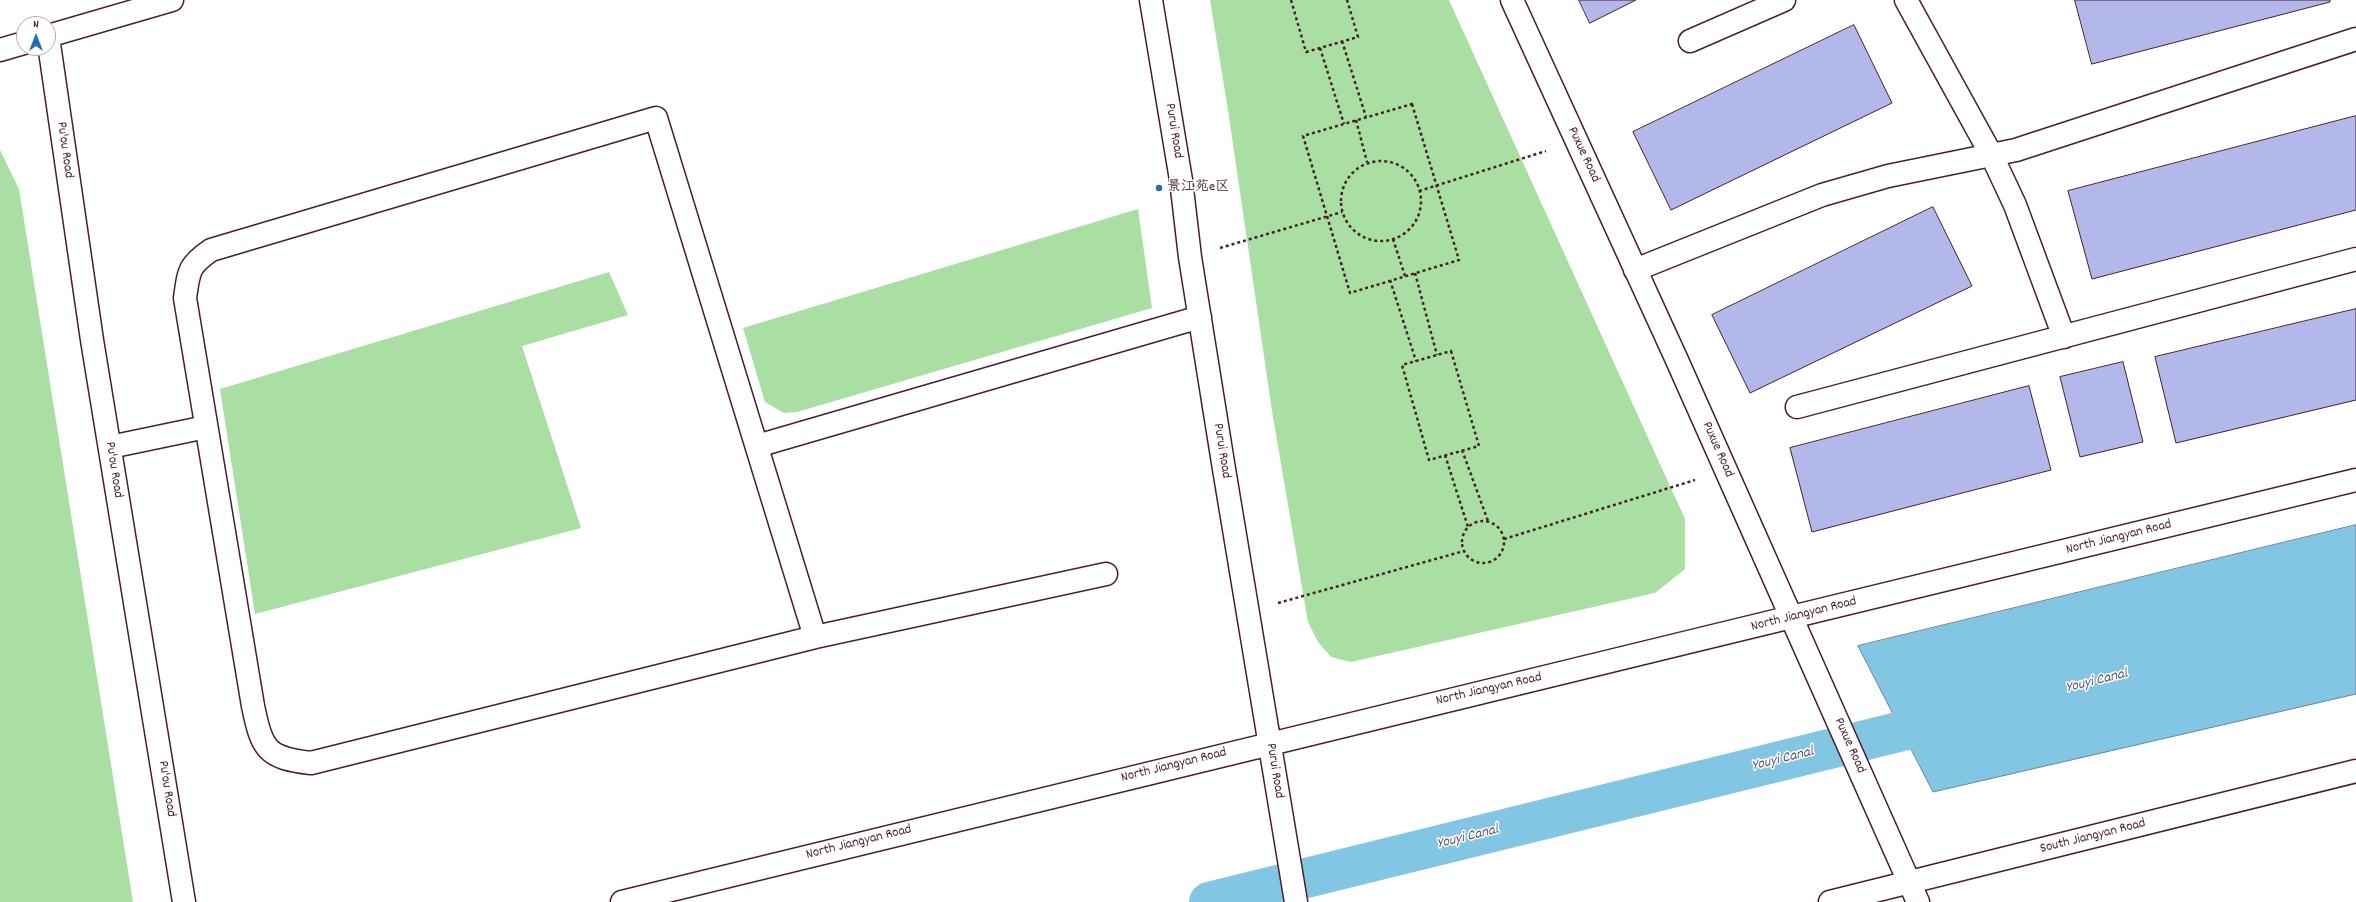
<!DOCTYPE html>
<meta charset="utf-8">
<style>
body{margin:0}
#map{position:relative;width:2356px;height:902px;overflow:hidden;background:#fff;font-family:Dekko,sans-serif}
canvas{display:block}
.north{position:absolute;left:16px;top:16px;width:40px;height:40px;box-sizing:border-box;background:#fff;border:1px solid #b7a5aa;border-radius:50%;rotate:0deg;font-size:11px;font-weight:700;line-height:16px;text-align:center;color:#4a1f2b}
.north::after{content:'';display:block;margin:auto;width:14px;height:18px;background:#1f6fb2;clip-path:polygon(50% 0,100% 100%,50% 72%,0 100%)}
</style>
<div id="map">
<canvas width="2356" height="902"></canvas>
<div class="north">N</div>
</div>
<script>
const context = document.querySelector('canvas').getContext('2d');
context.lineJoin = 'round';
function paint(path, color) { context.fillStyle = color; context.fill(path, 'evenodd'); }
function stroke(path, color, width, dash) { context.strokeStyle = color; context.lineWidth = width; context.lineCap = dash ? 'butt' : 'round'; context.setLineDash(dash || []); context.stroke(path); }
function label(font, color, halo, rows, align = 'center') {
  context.font = font + ' Dekko,"LXGW WenKai TC",sans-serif'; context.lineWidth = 3; context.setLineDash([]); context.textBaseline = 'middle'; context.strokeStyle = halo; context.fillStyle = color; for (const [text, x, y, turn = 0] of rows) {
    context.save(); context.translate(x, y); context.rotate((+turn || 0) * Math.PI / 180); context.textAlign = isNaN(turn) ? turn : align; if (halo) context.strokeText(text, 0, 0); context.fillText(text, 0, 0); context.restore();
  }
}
paint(new Path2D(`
 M1210,0H1449L1685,519V569L1655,593L1351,662L1331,657L1318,642L1308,622L1272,411L1228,110Z
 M0,150L19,189L133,902H0Z
 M1138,209L1152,308L797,412L784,413L765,402L743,328Z
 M609,272L628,315L522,346L581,528L255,614L220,389Z`), '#a9dfa3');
const water = new Path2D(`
 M2356,525V694L1933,792L1858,646Z`);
paint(water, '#83c6e4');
stroke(water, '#6c839a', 1);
stroke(new Path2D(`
 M1209,902L1955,718`), '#83c6e4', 40);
const building = new Path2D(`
 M1579,0H1636L1590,23Z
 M2075,0H2330V2L2092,64Z
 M1854,25L1892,103L1671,210L1633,132Z
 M2356,116V210L2092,279L2068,191Z
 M1933,207L1972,286L1750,393L1712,315Z
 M2356,309V400L2176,443L2155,357Z
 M2123,362L2143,442L2080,457L2060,377Z
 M2029,386L2051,470L1812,532L1790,448Z`);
paint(building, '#b3b8ea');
stroke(building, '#4a1f2b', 1);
const minor = new Path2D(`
 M1151,0L1181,180L1190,257L1224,469L1296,902
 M1512,0L1676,358L1918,902
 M1906,0L1992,156L2015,205L2064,337
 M48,36L172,0
 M48,37L92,340L184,902
 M1690,41L1784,0
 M0,50L24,43
 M1635,270L1822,195L1888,176L2016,150L2356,39
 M1797,407L2356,259
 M757,446L1200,317
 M110,447L206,427
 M815,637L656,118L211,250C188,266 189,271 185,298L253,706C262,749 266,758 311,763L815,637L1106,574
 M622,902C1200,759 1778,621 2356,480
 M1830,902L2356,771`);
stroke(minor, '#4a1f2b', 25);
stroke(new Path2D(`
 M1291,0L1306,52L1358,37L1347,0
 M1342,41L1366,117
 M1320,48L1344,124
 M1412,104L1459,260L1350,293L1303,136Z
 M1356,120L1367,162
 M1341 201a40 40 0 1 1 80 0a40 40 0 1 1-80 0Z
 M1419,191L1546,151
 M1393,239L1405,276
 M1220,248L1342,212
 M1415,273L1437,355
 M1390,280L1416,361
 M1451,351L1479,446L1429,460L1402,365Z
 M1462,450L1488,521
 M1445,455L1468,527
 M1462 542a21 21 0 1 1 42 0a21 21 0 1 1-42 0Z
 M1504,539L1695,480
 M1278,603L1464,551`), '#4a1f2b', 2.5, [3, 3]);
stroke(minor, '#fff', 22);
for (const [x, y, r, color] of [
 [1159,188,4,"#1f6fb2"]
]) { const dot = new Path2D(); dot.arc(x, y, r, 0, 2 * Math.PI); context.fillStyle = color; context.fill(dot); stroke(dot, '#fff', 1.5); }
label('14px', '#4a1f2b', '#fff', [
 ["Purui Road",1173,131,81],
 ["Pu'ou Road",64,150,82],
 ["Puxue Road",1583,155,65],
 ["Puxue Road",1717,450,66],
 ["Purui Road",1221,451,81],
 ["Pu'ou Road",113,470,81],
 ["North Jiangyan Road",2119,538,-14],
 ["North Jiangyan Road",1804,615,-14],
 ["North Jiangyan Road",1489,690,-13],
 ["Puxue Road",1849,746,66],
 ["North Jiangyan Road",1174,766,-14],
 ["Purui Road",1274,771,81],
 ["Pu'ou Road",166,789,81],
 ["South Jiangyan Road",2093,837,-14],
 ["North Jiangyan Road",859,843,-14]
]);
label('14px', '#4a1f2b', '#fff', [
 ["景江苑e区",1167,188]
], 'left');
label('italic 15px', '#5e596c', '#fff', [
 ["Youyi Canal",2097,682,-14],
 ["Youyi Canal",1783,760,-14],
 ["Youyi Canal",1468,838,-14]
]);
</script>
